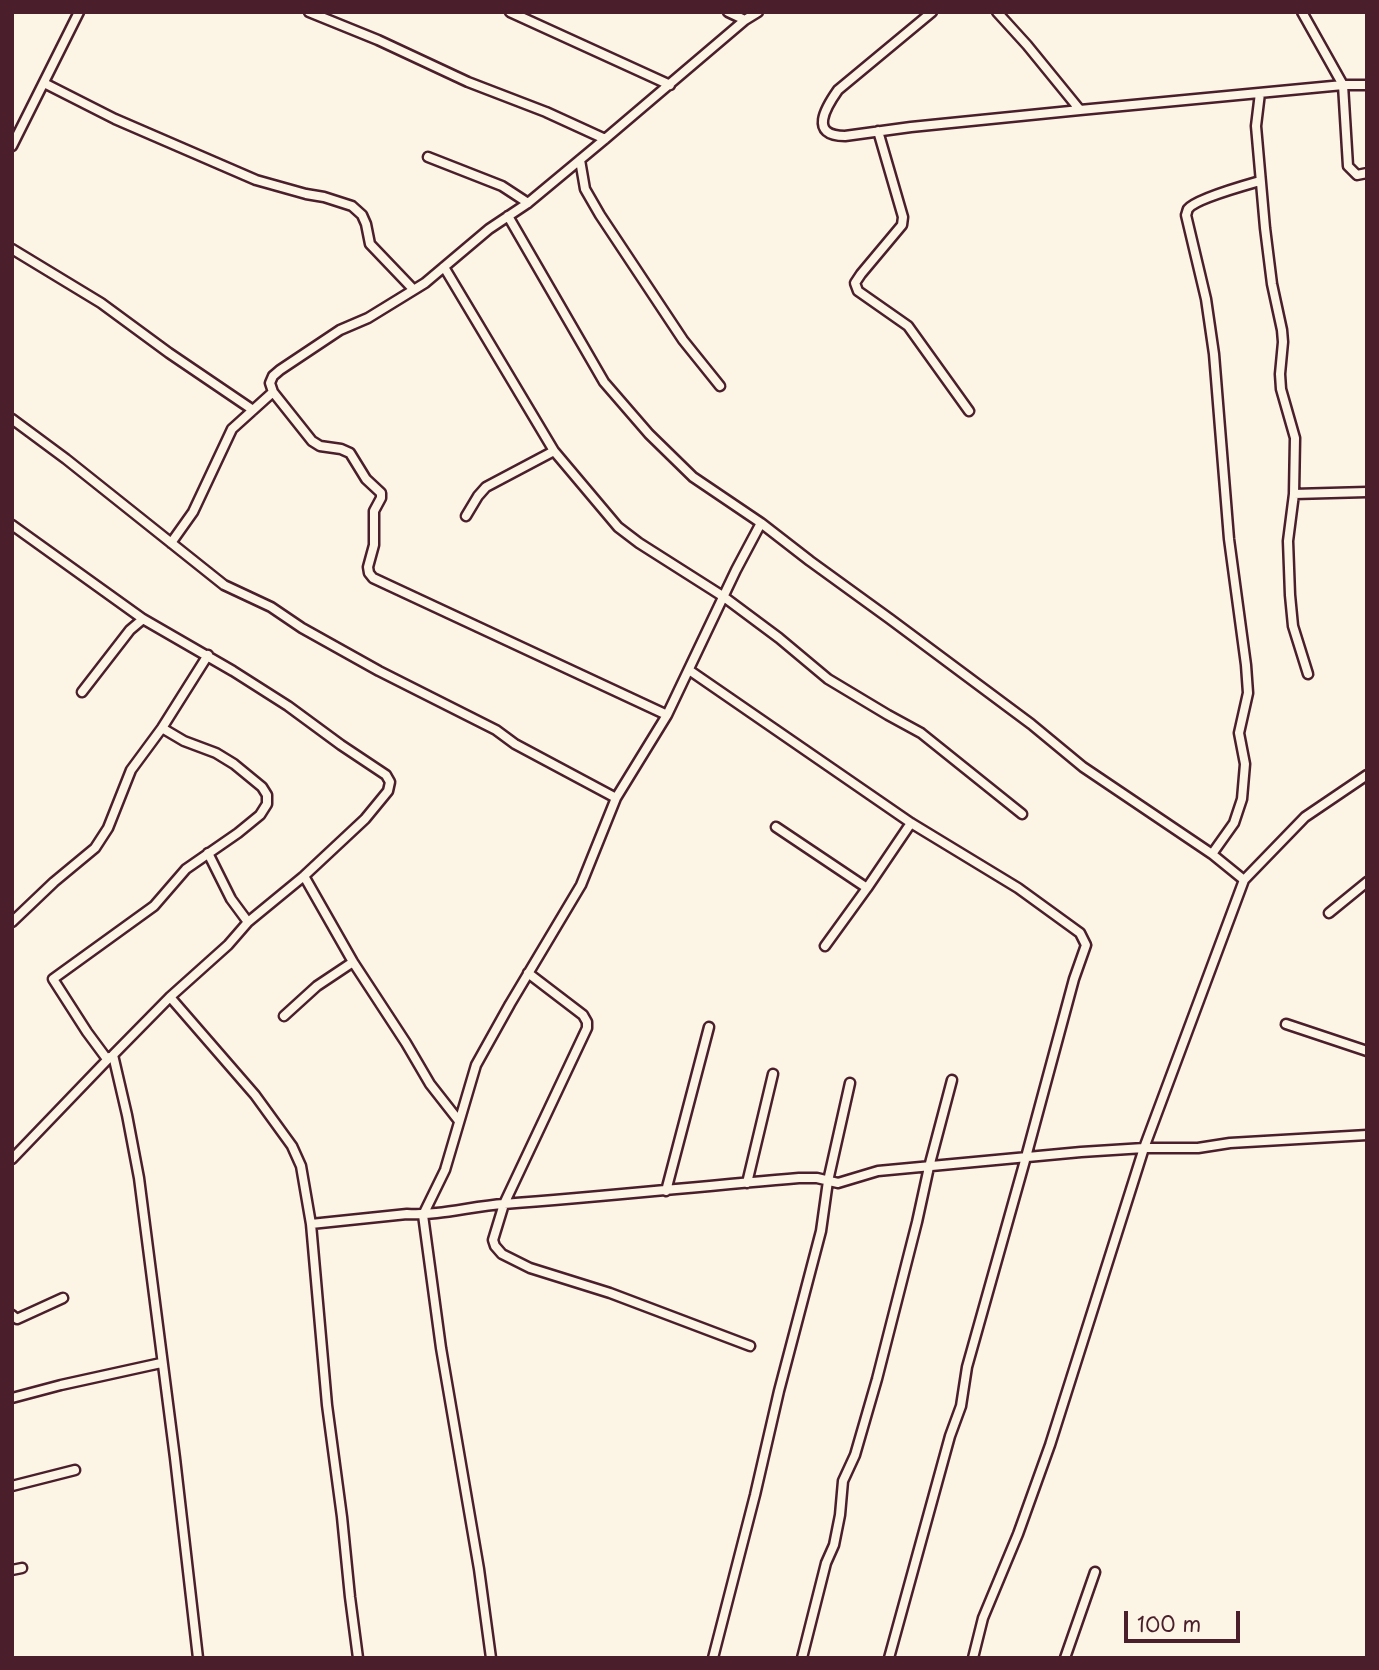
<!DOCTYPE html>
<style>
body{margin:0}
#map{position:relative;width:1379px;height:1670px;overflow:hidden;background:#fcf5e5;font-family:"Playpen Sans",sans-serif}
canvas{display:block}
.frame{position:absolute;inset:0;border:14px solid #4a1f2b;pointer-events:none}
.scale{position:absolute;left:1124px;top:1611px;width:116px;height:32px;box-sizing:border-box;border:4px solid #4a1f2b;border-top:0;padding-left:9px;font-size:21px;line-height:24px;white-space:nowrap;color:#4a1f2b;-webkit-text-stroke:5px #fcf5e5;paint-order:stroke}
</style>
<div id="map">
<canvas width="1379" height="1670"></canvas>
<div class="frame"></div>
<div class="scale">100 m</div>
</div>
<script>
const context = document.querySelector('canvas').getContext('2d');
context.lineJoin = 'round';
function stroke(path, color, width, dash) { context.strokeStyle = color; context.lineWidth = width; context.lineCap = dash ? 'butt' : 'round'; context.setLineDash(dash || []); context.stroke(path); }
const minor = new Path2D(`
 M309,12L378,40L468,82L546,112L605,139
 M510,12L670,85
 M728,12L745,20
 M932,12L838,90C826,107 808,136 845,136L911,127L1080,110
 M997,12L1027,45L1080,110L1343,85H1367
 M1302,12L1343,85L1348,166L1357,175L1367,173
 M44,83L115,119L256,180L306,194L324,197L352,206L362,215L366,224L370,244L413,289
 M1260,93L1256,126L1265,228L1272,284L1282,330L1283,342L1280,374L1281,389L1295,438L1294,494L1288,541L1290,595L1293,626L1308,674
 M878,131L903,217L902,225L861,274L855,283L858,291L908,326L969,411
 M12,146L79,12
 M428,157L502,186L528,203
 M580,160L585,189L600,215L683,340L720,386
 M508,216L604,382L649,434L693,477L761,523L810,561L890,619L1031,724L1083,767L1212,854L1244,880
 M12,249L101,303L169,353L253,410
 M444,267L554,451L618,527L639,543L724,597L779,638L828,679L888,715L921,733L1022,814
 M12,419L66,459L224,585L271,607L302,628L379,671L496,730L515,744L616,798
 M1294,494L1367,492
 M466,516L478,496L486,487L554,451
 M12,525L143,619L233,671L288,706L341,745L386,775L390,782L388,791L365,819L304,876L248,922L228,945L170,997L113,1055L127,1115L139,1178L175,1458L198,1658
 M171,543L193,512L232,429L273,392
 M689,670L911,823L1018,888L1080,933L1086,945L1074,979L1026,1157L967,1367L961,1406L950,1436L889,1658
 M82,692L130,630L143,619
 M667,715L373,578L369,573L368,567L374,545V511L381,498V493L366,479L350,453L341,449L320,446L312,441L273,392L270,383L273,376L280,370L340,330L368,318L425,283L489,229L528,203L605,139L745,20L758,12
 M776,827L867,888
 M208,853L231,899L248,922
 M1212,854L1234,823L1242,799L1245,764L1239,733L1248,693L1246,665L1229,539L1214,354L1206,299L1186,215C1187,213 1187,211 1188,209C1195,199 1246,185 1260,181
 M304,876L353,962L406,1043L430,1084L459,1121
 M1329,913L1367,882
 M12,922L54,882L95,848L108,828L131,770L162,728L208,655
 M825,946L867,888L911,823
 M528,973L583,1015L587,1022V1028L504,1204L493,1240L495,1246L502,1254L530,1268L610,1293L750,1346
 M170,997L255,1095L292,1146L301,1166L311,1224L327,1405L342,1517L350,1597L358,1658
 M284,1016L317,986L353,962
 M1286,1024L1367,1051
 M107,1059L87,1032L53,979L154,906L186,869L238,833L260,815L267,804V795L262,787L234,764L216,753L184,741L162,728
 M12,1159L110,1057
 M747,1183L773,1074
 M666,1191L709,1027
 M311,1224L407,1214C440,1216 472,1206 504,1204C602,1197 701,1186 799,1178H817L838,1183L878,1171L1081,1152L1144,1148H1198L1230,1143L1367,1135
 M12,1315L17,1319L63,1298
 M12,1398L61,1385L161,1363
 M12,1486L75,1470
 M12,1570L22,1568
 M491,1658L479,1569L441,1348L423,1215L445,1170L476,1065L510,1004L581,885L616,798L667,715L736,570L761,523
 M713,1658L755,1495L779,1391L821,1231L828,1181L850,1083
 M802,1658L826,1563L834,1545L840,1515L843,1481L855,1455L877,1379L917,1222L929,1167L952,1080
 M973,1658L983,1618L1018,1534L1050,1445L1144,1148L1244,880L1305,817L1367,775
 M1065,1658L1095,1572`);
stroke(minor, '#4a1f2b', 13);
stroke(minor, '#fcf5e5', 8);
</script>
